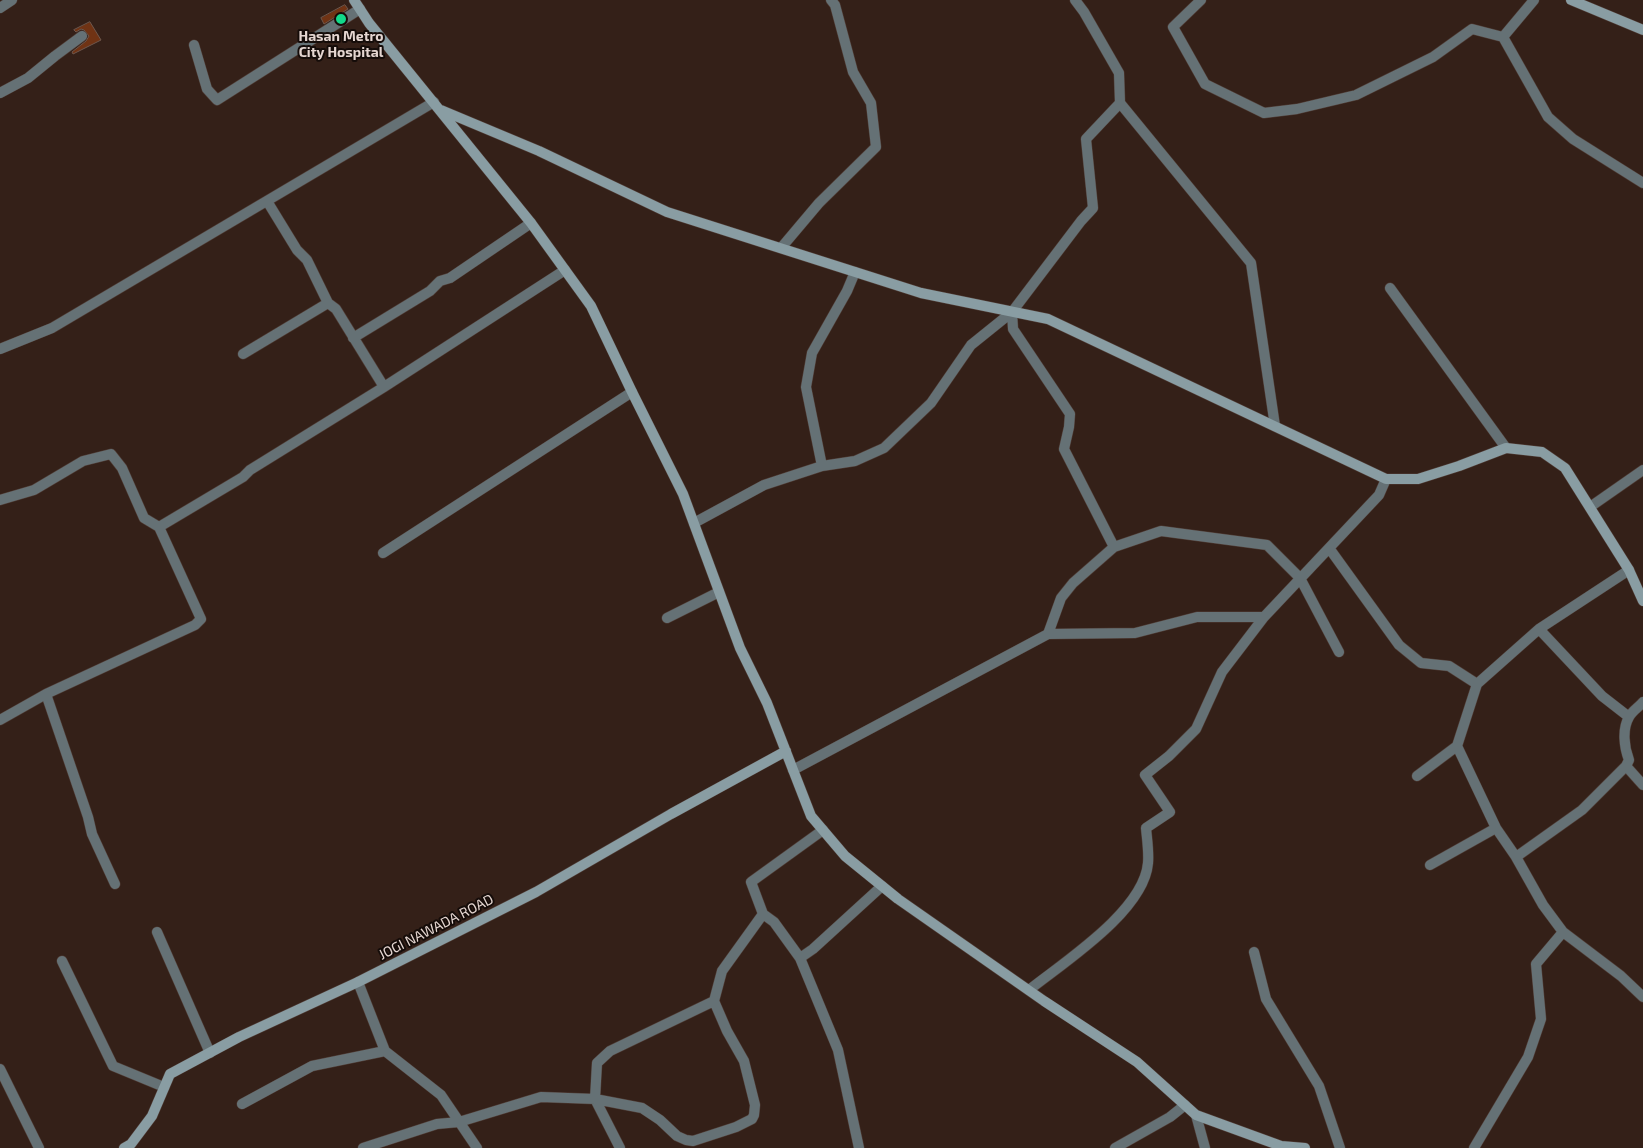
<!DOCTYPE html>
<style>
body{margin:0}
canvas{display:block;background:#342018}
</style>
<canvas width="1643" height="1148"></canvas>
<script>
const context = document.querySelector('canvas').getContext('2d');
context.lineJoin = 'round';
function paint(path, color) { context.fillStyle = color; context.fill(path, 'evenodd'); }
function stroke(path, color, width, dash) { context.strokeStyle = color; context.lineWidth = width; context.lineCap = dash ? 'butt' : 'round'; context.setLineDash(dash || []); context.stroke(path); }
function label(font, color, halo, rows, align = 'center') {
  context.font = font + ' "Exo 2",sans-serif'; context.lineWidth = 4; context.setLineDash([]); context.textBaseline = 'middle'; context.strokeStyle = halo; context.fillStyle = color; for (const [text, x, y, turn = 0] of rows) {
    context.save(); context.translate(x, y); context.rotate((+turn || 0) * Math.PI / 180); context.textAlign = isNaN(turn) ? turn : align; if (halo) context.strokeText(text, 0, 0); context.fillText(text, 0, 0); context.restore();
  }
}
const building = new Path2D(`
 M345,5L348,9L324,24L321,18Z
 M90,22L101,40L73,54L72,52L86,41L89,36L84,30L81,29L76,32L74,30Z`);
paint(building, '#703314');
stroke(building, '#6e574c', 1);
const street = new Path2D(`
 M1075,0L1084,12L1119,73L1120,103L1251,263L1275,426
 M1201,0L1173,27L1205,84L1264,113L1297,109L1356,95L1433,57L1472,29L1503,37L1548,117L1573,139L1643,183
 M0,8L12,0
 M1503,37L1534,0
 M194,45L207,89L217,100L360,9
 M0,93L28,78L55,56L82,36
 M267,201L297,250L307,260L328,303L336,309L384,387
 M781,248L819,203L876,147L871,103L853,72L835,5L831,0
 M1390,288L1506,448
 M1012,312L1013,329L1070,414L1069,427L1064,449L1114,547
 M353,338L430,291L440,281L450,278L531,223
 M0,349L52,328L434,102
 M243,354L328,303
 M822,466L806,387L812,353L847,291L855,272
 M0,500L34,490L83,461L111,454L122,468L144,518L159,527L243,477L250,470L384,387L565,270
 M1590,507L1643,470
 M694,523L764,485L822,466L855,461L884,448L931,403L971,345L1012,312L1081,221L1093,208L1086,139L1120,103
 M1329,548L1399,645L1421,663L1449,666L1477,684
 M383,553L632,392
 M667,618L719,592
 M1539,629L1602,696L1629,717
 M1048,634L1061,598L1073,583L1114,547L1161,531L1267,545L1300,578L1339,652
 M46,694L88,817L92,834L115,884
 M0,720L46,694L195,625L201,619L159,527
 M1457,746L1496,828L1516,857L1543,905L1563,932L1621,976L1643,997
 M1626,766L1629,760C1624,747 1622,729 1629,717C1632,711 1639,707 1643,702
 M793,770L1048,634L1135,633L1197,617H1264
 M1417,776L1457,746L1477,684L1539,629L1629,570
 M823,830L751,882L763,914L774,922L800,958L838,1050L859,1148
 M1516,857L1582,810L1626,766L1643,785
 M1430,865L1496,828
 M157,932L210,1053
 M1254,952L1266,999L1319,1086L1340,1148
 M800,958L813,949L882,886
 M62,961L113,1066L164,1087
 M358,982L385,1051L441,1095L477,1148
 M1029,990C1064,962 1144,911 1148,863C1149,852 1147,839 1146,828L1170,812L1145,775L1169,756L1196,729L1222,672L1264,617L1379,495L1386,479
 M0,1069L39,1148
 M242,1104L312,1066L385,1051
 M1196,1115L1205,1148
 M363,1148L437,1124L459,1122L541,1097L595,1099L642,1108L660,1120L677,1136L686,1140L693,1141L736,1127L752,1119L754,1115L755,1105L744,1061L727,1031L714,1001L722,971L763,914
 M620,1148L595,1099L597,1063L610,1051L714,1001
 M1115,1148L1170,1117L1185,1105
 M1474,1148L1528,1057L1541,1019L1536,964L1563,932`);
const secondary = new Path2D(`
 M354,0L369,23L531,223L591,306L632,392L683,494L740,648L767,703L811,816L845,856L898,899L1044,1001L1137,1062L1196,1115L1281,1146L1305,1148
 M1571,0L1643,30
 M441,110L539,151L667,212L921,293L1048,319L1386,479H1418L1459,466L1506,448L1542,452L1565,468L1629,570L1643,601
 M124,1148L131,1144L152,1116L170,1074L239,1037L358,982L536,892L671,814L786,751`);
stroke(street, '#503d36', 11);
stroke(secondary, '#503d36', 11);
stroke(street, '#657175', 10);
stroke(secondary, '#899da3', 10);
for (const [x, y, r, color] of [
 [341,19,6,"#12d98a"]
]) { const dot = new Path2D(); dot.arc(x, y, r, 0, 2 * Math.PI); context.fillStyle = color; context.fill(dot); stroke(dot, '#150c09', 2); }
label('bold 14px', '#e5d6d1', '#150c09', [
 ["Hasan Metro",341,36],
 ["City Hospital",341,52]
]);
label('14px', '#e5d6d1', '#150c09', [
 ["JOGI NAWADA ROAD",436,927,-27]
]);
</script>
